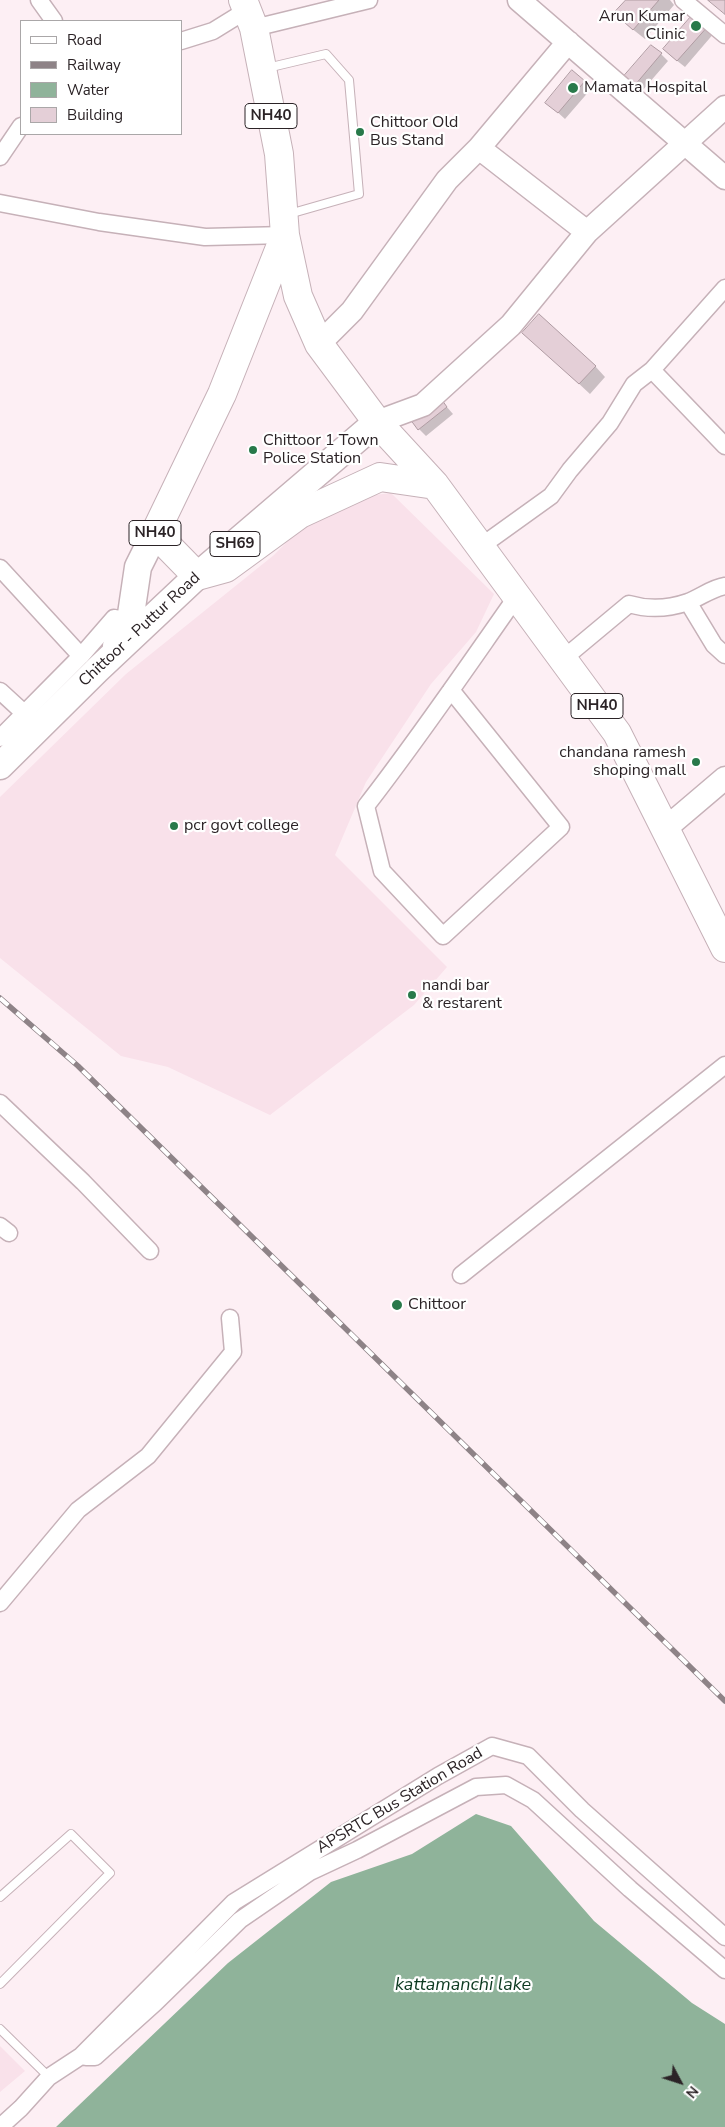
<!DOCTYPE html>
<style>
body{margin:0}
#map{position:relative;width:725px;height:2127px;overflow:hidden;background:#fdeff4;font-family:"Nunito Sans",sans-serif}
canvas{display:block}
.legend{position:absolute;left:20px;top:20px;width:162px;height:115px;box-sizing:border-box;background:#fff;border:1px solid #aaa7a8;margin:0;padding:6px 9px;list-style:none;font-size:15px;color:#2b2326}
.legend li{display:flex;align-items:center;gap:10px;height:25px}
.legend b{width:25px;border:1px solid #aaa7a8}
.north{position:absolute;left:655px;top:2057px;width:50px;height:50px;-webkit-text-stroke:4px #fff;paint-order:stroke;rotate:130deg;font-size:14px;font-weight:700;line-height:20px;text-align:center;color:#2b2326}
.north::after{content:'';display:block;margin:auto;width:18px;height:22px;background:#2b2326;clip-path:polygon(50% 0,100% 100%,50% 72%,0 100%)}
</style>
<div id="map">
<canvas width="725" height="2127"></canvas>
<ul class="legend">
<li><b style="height:6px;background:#fff"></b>Road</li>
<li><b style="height:6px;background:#8e8387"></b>Railway</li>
<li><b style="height:14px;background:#8fb39a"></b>Water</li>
<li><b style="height:14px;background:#e4cfd7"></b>Building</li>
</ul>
<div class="north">N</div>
</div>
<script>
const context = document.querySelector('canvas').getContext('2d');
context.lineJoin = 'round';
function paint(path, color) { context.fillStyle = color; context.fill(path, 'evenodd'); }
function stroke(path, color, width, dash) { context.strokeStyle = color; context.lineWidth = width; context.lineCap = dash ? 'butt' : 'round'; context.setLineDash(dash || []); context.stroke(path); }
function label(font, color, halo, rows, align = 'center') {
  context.font = font + ' "Nunito Sans",sans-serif'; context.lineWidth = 4.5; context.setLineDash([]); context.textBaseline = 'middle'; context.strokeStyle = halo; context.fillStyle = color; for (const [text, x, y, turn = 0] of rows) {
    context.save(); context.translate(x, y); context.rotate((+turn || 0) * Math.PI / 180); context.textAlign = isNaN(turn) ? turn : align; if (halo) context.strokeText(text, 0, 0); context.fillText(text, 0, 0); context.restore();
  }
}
paint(new Path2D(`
 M391,493L494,594L476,632L431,684L366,782L335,855L447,967L414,1005L270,1115L168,1067L121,1056L0,958V797L126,674L274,555L327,501Z
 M0,2046L25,2071L0,2092Z`), '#f9e1ea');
paint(new Path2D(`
 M476,1814L511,1826L594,1921L692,2003L725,2024V2127H56L228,1963L331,1882L412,1854Z`), '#8fb39a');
paint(new Path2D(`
 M627,0H670L674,5L645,39L626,24Z
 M708,26L715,32L685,67L671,56Z
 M661,54L668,61L642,91L632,83Z
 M584,82L591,89L565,119L554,109Z
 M535,343L595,366L605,377L590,394Z
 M439,398L453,414L426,436L419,429Z`), '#0003');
const building = new Path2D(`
 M626,0H659L633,30L614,13Z
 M708,0H725V14Z
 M695,12L709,25L677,61L663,49Z
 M651,45L662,53L635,85L624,76Z
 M572,70L585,81L558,113L545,103Z
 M539,314L596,366L579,384L522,333Z
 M439,396L447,407L418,430L410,419Z`);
paint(building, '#e4cfd7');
stroke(building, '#af9ba2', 1);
const lane = new Path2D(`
 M267,68L326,54L349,80L359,194L289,214
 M0,1897L71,1834L110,1873L0,1984
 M0,2029L49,2077`);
const street = new Path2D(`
 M39,0L54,21
 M683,0L725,35
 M254,28L369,0
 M181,41L213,31L247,10
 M0,157L21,126
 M0,203L99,222L205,237L285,235
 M652,370L725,288
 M480,547L551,496L570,470L610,423L634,384L652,370L725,446
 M0,568L81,656L114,618L137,622
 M688,602L714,645L725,655
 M563,659L629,604C649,610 668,609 688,602C701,597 712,588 725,586
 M451,690L561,827L443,936L382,871L366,806C419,738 467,667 517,596
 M0,691L24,713
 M0,738L81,656
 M0,1103L83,1182L150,1251
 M0,1226L9,1233
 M461,1275L725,1065
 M0,1603L78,1510L148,1456L233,1352L230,1318
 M86,2057H95L155,2003L240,1920L310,1872L357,1850L476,1787L506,1785L533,1800L630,1889L725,1970
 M0,2127L21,2108L49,2077L81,2056L234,1902L438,1776L492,1746L528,1756L582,1810L725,1937`);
const secondary = new Path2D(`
 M519,0L725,178
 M568,42L479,148L587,232
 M319,344L352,311L447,180L479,148
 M377,422L423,405L511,325L587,232L725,107
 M665,829L725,778`);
const primary = new Path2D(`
 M116,646L130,621L138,567L155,533
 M0,766L97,670L197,576L377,422`);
const highway = new Path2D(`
 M243,0L254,28L279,154L285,235L298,296L319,344L377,422L435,485L617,733L725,948
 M285,235L222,394L155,533L197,576L226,568L300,514L380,477L435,485`);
stroke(lane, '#c6b1b8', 10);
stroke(street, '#c6b1b8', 19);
stroke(secondary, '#c6b1b8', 25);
stroke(primary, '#c6b1b8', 29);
stroke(highway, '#c6b1b8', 30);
stroke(lane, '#fff', 8);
stroke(street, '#fff', 16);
stroke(secondary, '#fff', 22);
stroke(primary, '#fff', 26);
stroke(highway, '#fff', 28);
const rail = new Path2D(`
 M0,998L78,1066L725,1701`);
stroke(rail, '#8e8387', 5.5);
stroke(rail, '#fff', 4, [11]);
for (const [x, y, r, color] of [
 [696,26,6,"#28794a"],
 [573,88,6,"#28794a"],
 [360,132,5,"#28794a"],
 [253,450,5,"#28794a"],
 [696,762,5,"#28794a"],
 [174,826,5,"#28794a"],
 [412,995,5,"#28794a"],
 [397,1305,6,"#28794a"]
]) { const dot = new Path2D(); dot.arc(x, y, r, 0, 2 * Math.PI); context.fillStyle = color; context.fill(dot); stroke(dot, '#fff', 2); }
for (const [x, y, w] of [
 [271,116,52],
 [155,533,52],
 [235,544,50],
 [597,706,52]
]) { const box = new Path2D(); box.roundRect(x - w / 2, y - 12.5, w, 25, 4); context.fillStyle = '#fff'; context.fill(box); stroke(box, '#2b2326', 1); }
label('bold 15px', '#2b2326', null, [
 ["NH40",271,116],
 ["NH40",155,533],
 ["SH69",235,544],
 ["NH40",597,706]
]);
label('16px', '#2b2326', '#fff', [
 ["Arun Kumar",685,17,"right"],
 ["Clinic",685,35,"right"],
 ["Mamata Hospital",584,88],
 ["Chittoor Old",370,123],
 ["Bus Stand",370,141],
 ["Chittoor 1 Town",263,441],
 ["Police Station",263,459],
 ["chandana ramesh",686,753,"right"],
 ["shoping mall",686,771,"right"],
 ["pcr govt college",184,826],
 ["nandi bar",422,986],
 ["& restarent",422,1004],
 ["Chittoor",408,1305]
], 'left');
label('16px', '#2b2326', '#fff', [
 ["Chittoor - Puttur Road",140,630,-43],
 ["APSRTC Bus Station Road",400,1801,-31]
]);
label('italic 18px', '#0c3920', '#fff', [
 ["kattamanchi lake",463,1986]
]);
</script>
